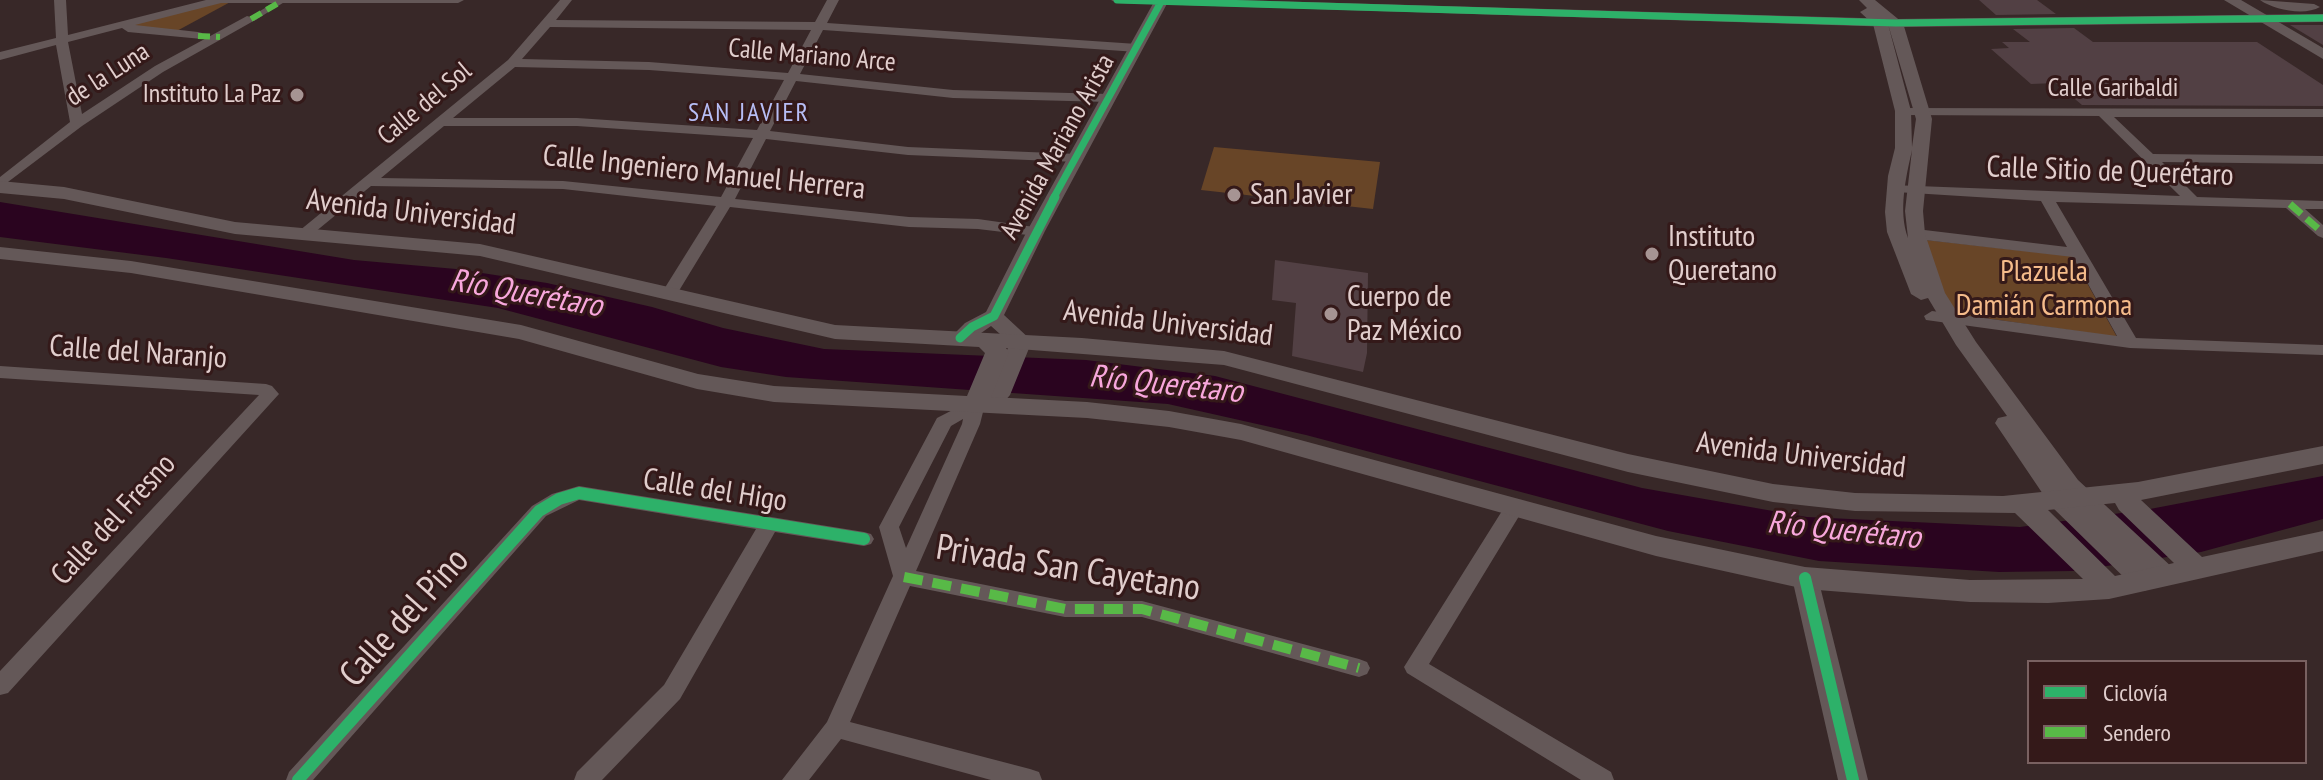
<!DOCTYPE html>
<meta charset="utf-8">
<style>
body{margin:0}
#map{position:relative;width:2323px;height:780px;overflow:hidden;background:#382828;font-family:"PT Sans Narrow",sans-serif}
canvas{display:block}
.legend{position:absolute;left:2027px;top:660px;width:280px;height:104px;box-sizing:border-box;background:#341919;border:2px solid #796161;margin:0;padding:10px 14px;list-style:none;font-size:24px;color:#e1cecd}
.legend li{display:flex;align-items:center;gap:16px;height:40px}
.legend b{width:40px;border:2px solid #796161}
</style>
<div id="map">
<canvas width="2323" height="780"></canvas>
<ul class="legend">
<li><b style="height:10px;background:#2db169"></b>Ciclovía</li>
<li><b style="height:10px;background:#58b947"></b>Sendero</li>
</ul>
</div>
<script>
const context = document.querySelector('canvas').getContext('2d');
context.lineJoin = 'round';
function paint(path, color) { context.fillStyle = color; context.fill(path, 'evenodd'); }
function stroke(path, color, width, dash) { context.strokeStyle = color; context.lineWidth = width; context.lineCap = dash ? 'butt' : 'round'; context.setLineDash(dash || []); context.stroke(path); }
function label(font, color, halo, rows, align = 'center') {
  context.font = font + ' "PT Sans Narrow",sans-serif'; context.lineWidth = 6; context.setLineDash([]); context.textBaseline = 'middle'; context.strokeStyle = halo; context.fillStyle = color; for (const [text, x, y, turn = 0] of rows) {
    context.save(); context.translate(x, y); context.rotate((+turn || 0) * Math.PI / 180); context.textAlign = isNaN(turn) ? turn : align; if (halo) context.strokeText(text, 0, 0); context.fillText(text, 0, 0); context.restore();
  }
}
paint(new Path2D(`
 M220,0H234L173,33L117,26Z
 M1214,147L1380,162L1373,209L1201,190Z
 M1926,240L2072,256L2117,337L1957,314L1944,294Z`), '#684527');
paint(new Path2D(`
 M0,202L354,260L456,269L547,283L652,307L723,328L824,349L1086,360L1215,376L1642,488L1807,517L2020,527L2150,509L2323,476V519L2201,552L2073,571L1999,572L1819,561L1668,531L1306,435L1168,404L786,377L721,367L498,308L166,258L0,237Z`), '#2a041f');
paint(new Path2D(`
 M1979,0H2037L2056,14L1996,15Z
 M2290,25H2323V45Z
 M2074,28L2093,42H2257L2323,85V106L2082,105L2056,83L2031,84L1991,49L2009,48L2002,42H2030L2013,29Z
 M1275,260L1368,273L1367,353L1363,372L1292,356L1296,303L1272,300Z`), '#524044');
paint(new Path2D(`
 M278,0L286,1L254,21L247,19Z`), '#645858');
paint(new Path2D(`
 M54,0H66L68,35L206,0H464L458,3H221L135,25L198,32L202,33V39L128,32L122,28L68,42L82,114L155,66L247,16L257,19L163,72L82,126L0,188V177L70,122L56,45L0,60V52L56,38Z
 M560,0H572L556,20L815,22L827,0H839L827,23L1137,44L1143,48L1137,52L823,30L800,74L953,90L1109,94L1116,98L1109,102L953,98L796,81L770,131L908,147L1077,154L1084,158L1077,162L908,155L766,139L735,199L909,217L978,219L1041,228L1044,231L1036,236L978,229L909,227L730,207L677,294L669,299L661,294L716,206L563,189L371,186L309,237H299L296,234L299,231L508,60ZM550,27L811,30L788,73L649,62L522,59ZM515,67L649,70L784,80L757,130L577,118H453ZM444,126H577L753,138L721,197L563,181L381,178Z
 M1111,0H1235L1896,19L2323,14V22L1896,27L1117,3Z
 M2260,0L2314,4L2320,7C2305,16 2274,10 2260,0Z
 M1906,108L2323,109V117H2114L2153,154L2323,156V164L2162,162L2197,197L2323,201V209H2305L2323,225V238L2318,236L2286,208L2056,202L2136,338L2323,345V355L2130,348L1926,320L1924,316L1932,311L2117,336L2073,257L1916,239L1908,234L1916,229L2067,247L2041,201L1896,192L1891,191V185L2180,196L2099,116L1901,115L1899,112Z
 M0,366L266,384L272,386L279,394L8,693L0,695V671L259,395L0,378Z
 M976,398L985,404L980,424L916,571L1065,601H1142L1359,659L1367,662L1370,668L1367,674L1359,677L1142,617H1065L910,586L850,722L1030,769L1039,772L1042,780H991L841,739L809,780H782L827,722L893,576L879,527L937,418ZM963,419L962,424L906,548L899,527L951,426Z
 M579,486L864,532L871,534L874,539L871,544L864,546L775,532L680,699L602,780H574L577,772L664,685L756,529L579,500L546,516L313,780H286L289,772L532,506L552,494Z
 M1514,501L1521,503L1524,508L1429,664L1611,772L1614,780H1581L1407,673L1404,667L1507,503Z`), '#645858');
paint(new Path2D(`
 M1155,0H1169L1045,231L1004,315L1032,341L1010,395C1002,406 981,413 968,409L965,404L968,399L990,390L1010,343L991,326L967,343H953L950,338L965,323L986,312L1027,231Z
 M1859,0H1875L1903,23L1932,119L1923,211L1925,234L1945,293L1976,342L2078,480L2174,569L2178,576L2174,583L2165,586L2156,583L2153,588L2144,591L2135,588L2051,506L1995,423L1998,418L2007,416L1956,345L1928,298L1921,300L1911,294L1887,232L1885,212L1888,176L1895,148V111L1873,24L1860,12L1867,8ZM1888,24L1916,119L1912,147L1911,111ZM1912,150L1905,211L1908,238C1898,211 1906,177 1912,150Z
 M2224,0H2241L2323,48V59Z
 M1805,568L1814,571L1818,578L1868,780H1838L1792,578L1796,571Z`), '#645858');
paint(new Path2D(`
 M0,181L64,187L235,222L480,244L835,325L1082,338L1224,351L1628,454L1773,484L1855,493L2003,496L2138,482L2323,446V464L2141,500L2202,557L2323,531V551L2109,599L2048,603L1970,602L1805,589L1656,556L1241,440L1169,427L1087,418L774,402L697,389L519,339L131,273L0,259V247L131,261L521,325L698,374L774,386L967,396L985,353L979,347L835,339L480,256L235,234L64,199L0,193ZM1006,348L1224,365L1628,472L1773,502L1855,511L2015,513L2083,579L1970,580L1805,567L1656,536L1241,424L1169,411L1087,402L991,397L1009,352ZM2115,503L2119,510L2174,563L2115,576L2048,510Z`), '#645858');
stroke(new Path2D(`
 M251,19L282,1
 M198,36L220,37`), '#58b947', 6, [12, 6]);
stroke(new Path2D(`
 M2290,204L2323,233`), '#58b947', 7, [15, 7]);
stroke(new Path2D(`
 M904,577L1065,609H1142L1359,668`), '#58b947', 10, [19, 10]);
stroke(new Path2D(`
 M1117,0L1896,23L2323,18
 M1053,199L1162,0`), '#2db169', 7);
stroke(new Path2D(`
 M960,338L972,327L994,316L1055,197`), '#2db169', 9);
stroke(new Path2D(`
 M1805,578L1853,780
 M298,780L539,511L559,499L579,493L864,539`), '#2db169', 12);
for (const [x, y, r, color] of [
 [297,95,8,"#a69493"],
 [1234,195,8,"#a69493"],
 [1652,254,8,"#a69493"],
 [1331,314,8,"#a69493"]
]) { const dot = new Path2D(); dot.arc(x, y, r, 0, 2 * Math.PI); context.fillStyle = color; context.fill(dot); stroke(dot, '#341919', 3); }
label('26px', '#e1cecd', '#341919', [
 ["Calle Mariano Arce",812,56,5],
 ["de la Luna",108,75,-33],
 ["Calle Garibaldi",2113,89],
 ["Calle del Sol",425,104,-40],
 ["Avenida Mariano Arista",1058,147,-61]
]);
label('26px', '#e1cecd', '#341919', [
 ["Instituto La Paz",281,95]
], 'right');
context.letterSpacing = '2px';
label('26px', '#b7bdf5', '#341919', [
 ["SAN JAVIER",749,114]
]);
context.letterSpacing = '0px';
label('30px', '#e1cecd', '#341919', [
 ["Calle Sitio de Querétaro",2110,172,2],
 ["Calle Ingeniero Manuel Herrera",704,173,6],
 ["Avenida Universidad",411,213,7],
 ["Avenida Universidad",1168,324,7],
 ["Calle del Naranjo",138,353,4],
 ["Avenida Universidad",1801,456,7],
 ["Calle del Higo",715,491,9],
 ["Calle del Fresno",114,520,-47]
]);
label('30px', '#e1cecd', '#341919', [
 ["San Javier",1250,195],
 ["Instituto",1668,237],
 ["Queretano",1668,271],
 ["Cuerpo de",1347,297],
 ["Paz México",1347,331]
], 'left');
label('30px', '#f5bb8a', '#341919', [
 ["Plazuela",2044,272],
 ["Damián Carmona",2044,306]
]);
label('italic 32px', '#f8a7dc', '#341919', [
 ["Río Querétaro",526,294,10],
 ["Río Querétaro",1166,385,6],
 ["Río Querétaro",1844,531,6]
]);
label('36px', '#e1cecd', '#341919', [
 ["Privada San Cayetano",1068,569,9],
 ["Calle del Pino",405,618,-48]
]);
</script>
